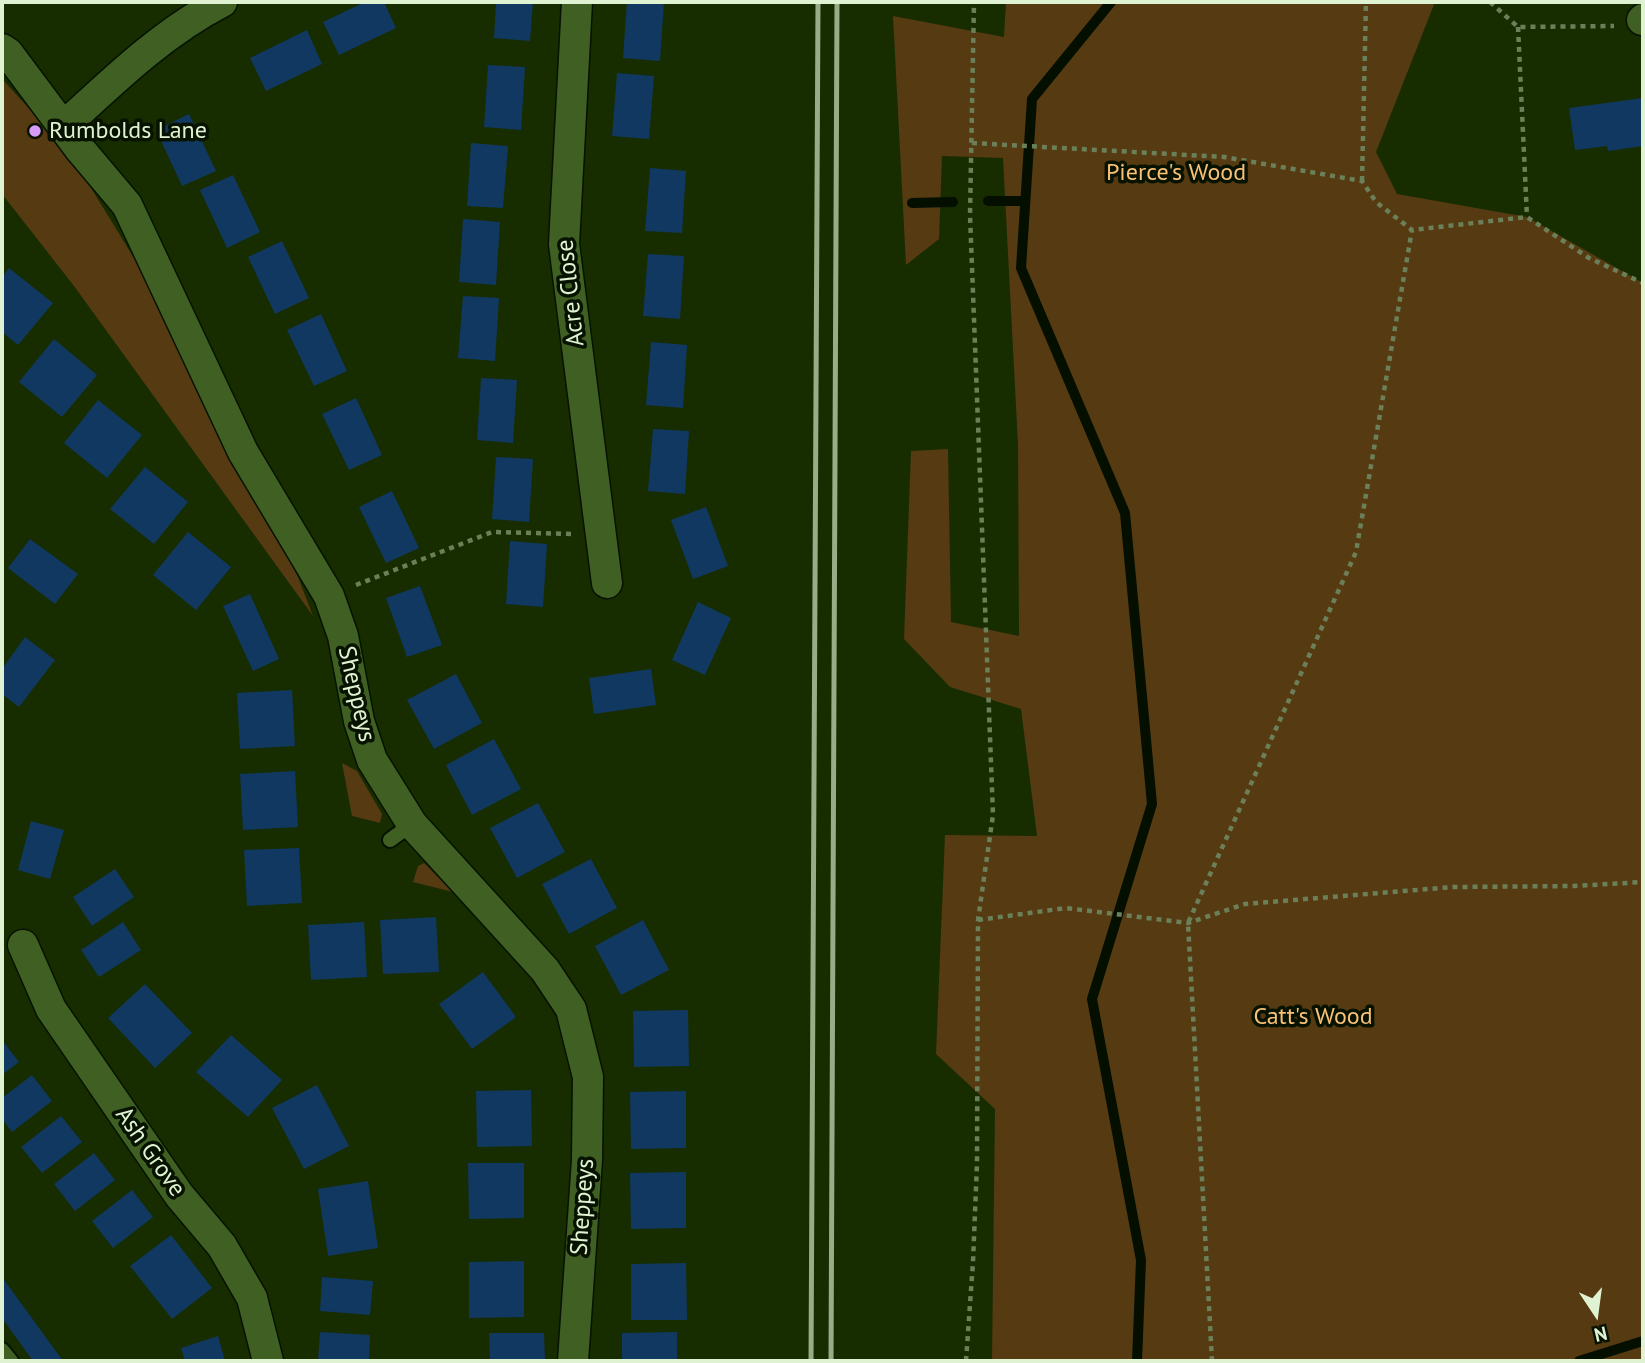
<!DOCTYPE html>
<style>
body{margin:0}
#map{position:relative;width:1645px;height:1363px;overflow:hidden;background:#172d00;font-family:"PT Sans",sans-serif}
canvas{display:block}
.frame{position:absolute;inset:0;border:4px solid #dff3d2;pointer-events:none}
.north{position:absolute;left:1561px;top:1279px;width:70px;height:70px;-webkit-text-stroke:5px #071300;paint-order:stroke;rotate:167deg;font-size:19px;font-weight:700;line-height:28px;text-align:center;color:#dff3d2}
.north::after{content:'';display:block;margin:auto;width:24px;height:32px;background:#dff3d2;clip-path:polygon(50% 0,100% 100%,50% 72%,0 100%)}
</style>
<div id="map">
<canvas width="1645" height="1363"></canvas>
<div class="frame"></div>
<div class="north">N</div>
</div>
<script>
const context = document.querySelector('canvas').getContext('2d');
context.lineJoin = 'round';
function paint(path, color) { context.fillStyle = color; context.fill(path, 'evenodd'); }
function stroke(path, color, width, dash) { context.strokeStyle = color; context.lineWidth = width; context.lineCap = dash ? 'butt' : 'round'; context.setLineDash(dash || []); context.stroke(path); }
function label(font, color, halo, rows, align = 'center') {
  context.font = font + ' "PT Sans",sans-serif'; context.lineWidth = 7; context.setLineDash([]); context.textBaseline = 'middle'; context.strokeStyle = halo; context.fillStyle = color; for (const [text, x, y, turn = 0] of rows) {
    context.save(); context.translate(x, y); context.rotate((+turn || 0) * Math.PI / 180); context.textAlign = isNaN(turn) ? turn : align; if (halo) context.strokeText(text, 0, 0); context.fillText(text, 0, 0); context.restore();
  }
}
paint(new Path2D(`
 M1006,2H1435L1376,152L1397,194L1527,217L1643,283V1361H992L995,1109L936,1054L945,835L1037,836L1021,709L950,687L904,639L911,451L948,449L951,622L1019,636L1018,444L1003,158L942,156L939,239L906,265L893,16L1004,37Z
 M2,79L69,152L137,263L298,577L313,616L74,286L2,194Z
 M342,763L357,771L382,814L380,823L352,816Z
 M424,863L453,892L413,882L418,866Z`), '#563a11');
stroke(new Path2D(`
 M1111,2L1032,99L1021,268L1125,513L1152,804L1092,999L1141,1260L1137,1361
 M988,201H1025
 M912,203L953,202
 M1579,1361L1643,1341`), '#040f00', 10);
paint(new Path2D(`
 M365,2H384L396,28L339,55L323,22Z
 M496,2H533L530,41L494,38Z
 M627,2H664L660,61L623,58Z
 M307,30L322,64L266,91L250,58Z
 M488,65L525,67L521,130L484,127Z
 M617,73L654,76L649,139L612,136Z
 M1643,98V146L1608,151L1607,146L1575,150L1569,108Z
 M189,114L216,171L182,186L156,130Z
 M471,143L508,146L503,208L467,206Z
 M650,168L686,171L682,233L645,231Z
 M233,175L260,232L227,248L200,190Z
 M463,219L500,222L496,285L459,282Z
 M282,241L309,298L275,314L248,257Z
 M648,254L684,256L680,319L643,316Z
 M9,268L53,303L18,345L2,332V277Z
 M463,296L499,298L495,361L458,358Z
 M321,314L347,371L314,386L287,330Z
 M54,339L97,375L62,417L19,382Z
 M651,342L687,345L683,408L646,405Z
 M481,378L517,380L513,443L477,440Z
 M356,398L382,455L349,470L322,414Z
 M98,400L142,435L107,478L64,443Z
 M653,429L689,431L685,494L648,491Z
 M496,457L533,459L529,522L492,519Z
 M145,467L188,502L154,544L110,509Z
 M392,491L419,548L386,563L359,507Z
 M706,507L728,566L693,579L671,520Z
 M188,532L231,567L196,610L153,575Z
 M30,539L78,574L55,604L8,568Z
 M510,541L547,544L543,607L506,604Z
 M420,586L442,645L407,657L386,598Z
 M250,594L279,659L253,671L223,606Z
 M698,602L731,618L705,675L672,660Z
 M25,637L55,660L19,707L2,694V669Z
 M651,669L656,705L594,714L589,678Z
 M456,674L482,723L434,749L407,700Z
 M292,690L295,746L240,749L237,693Z
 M494,739L521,789L472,815L446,765Z
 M295,771L298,827L243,830L240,774Z
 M538,803L565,852L517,878L490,828Z
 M31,821L64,830L50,879L18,870Z
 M299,848L302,903L247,906L244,850Z
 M591,859L617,908L569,934L542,884Z
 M115,869L134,897L92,926L73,897Z
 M436,917L439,972L383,974L380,920Z
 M643,920L669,970L621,995L595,946Z
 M123,922L141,950L99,977L81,950Z
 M364,922L367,977L311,980L308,925Z
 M483,972L516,1017L472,1049L439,1004Z
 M145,984L192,1033L155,1068L108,1018Z
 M688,1010L689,1066L634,1067L633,1011Z
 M231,1035L282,1080L248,1117L196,1072Z
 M2,1040L19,1062L2,1075Z
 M32,1075L52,1101L12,1132L2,1119V1098Z
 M317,1085L349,1146L304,1169L272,1108Z
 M531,1090L532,1146L477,1147L476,1091Z
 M686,1091V1148L631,1149L630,1092Z
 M61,1116L82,1142L42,1173L21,1147Z
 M94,1153L115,1180L75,1211L54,1184Z
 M468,1163H524V1218L469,1219Z
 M686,1172V1228L631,1229L630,1173Z
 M368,1181L378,1248L328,1256L318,1189Z
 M132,1190L153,1217L113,1248L92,1221Z
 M171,1235L212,1288L172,1319L130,1266Z
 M524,1261V1317L469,1318V1262Z
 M686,1263L687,1320H631V1264Z
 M2,1277L63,1361H33L2,1318Z
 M322,1277L373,1281L370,1315L320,1311Z
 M320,1332L370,1335L369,1361H318Z
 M677,1332V1361H622V1333Z
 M489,1333H544L545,1361H490Z
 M218,1336L225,1361H185L181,1348Z`), '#113860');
const lane = new Path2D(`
 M390,840L412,824
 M2,1350L11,1361`);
const street = new Path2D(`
 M577,2L564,244L607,583
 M1642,20L1643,19
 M2,49L8,53L79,148L127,205L243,452L329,596L343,636L359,721L372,760L412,824L545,970L571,1009L588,1077L587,1160L573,1361
 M63,127C113,81 162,33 222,2
 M23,945L51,1009L179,1195L222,1246L252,1298L268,1361`);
stroke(lane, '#051300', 18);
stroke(street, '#051300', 33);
stroke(new Path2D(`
 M1490,2L1518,27L1614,26
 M1518,27L1527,217
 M972,143L1224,157L1362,181L1376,202L1412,230L1527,217L1589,258L1643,283
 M1362,181L1366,2
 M356,585L492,532L571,534
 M978,920L1066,908L1188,923L1245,904L1453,887L1574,886L1643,882
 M966,1361L973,1262L977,1163L978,920L993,815L970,215L974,2
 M1212,1361L1188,923L1356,552L1412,230`), '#6b8058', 4.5, [5, 5]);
stroke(lane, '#406023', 14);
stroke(street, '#406023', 30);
stroke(new Path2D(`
 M811,1361L818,2
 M831,1361L837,2`), '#98ad87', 5);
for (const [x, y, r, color] of [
 [35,131,7,"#d79bf9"]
]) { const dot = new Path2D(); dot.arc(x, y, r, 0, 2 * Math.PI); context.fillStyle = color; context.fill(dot); stroke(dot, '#071300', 2.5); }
label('24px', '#dff3d2', '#071300', [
 ["Rumbolds Lane",49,131]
], 'left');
label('24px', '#fac076', '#071300', [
 ["Pierce's Wood",1176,173],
 ["Catt's Wood",1313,1017]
]);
label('24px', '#dff3d2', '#071300', [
 ["Acre Close",571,293,-96],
 ["Sheppeys",356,694,77],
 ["Ash Grove",150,1152,55],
 ["Sheppeys",583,1207,-86]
]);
</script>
